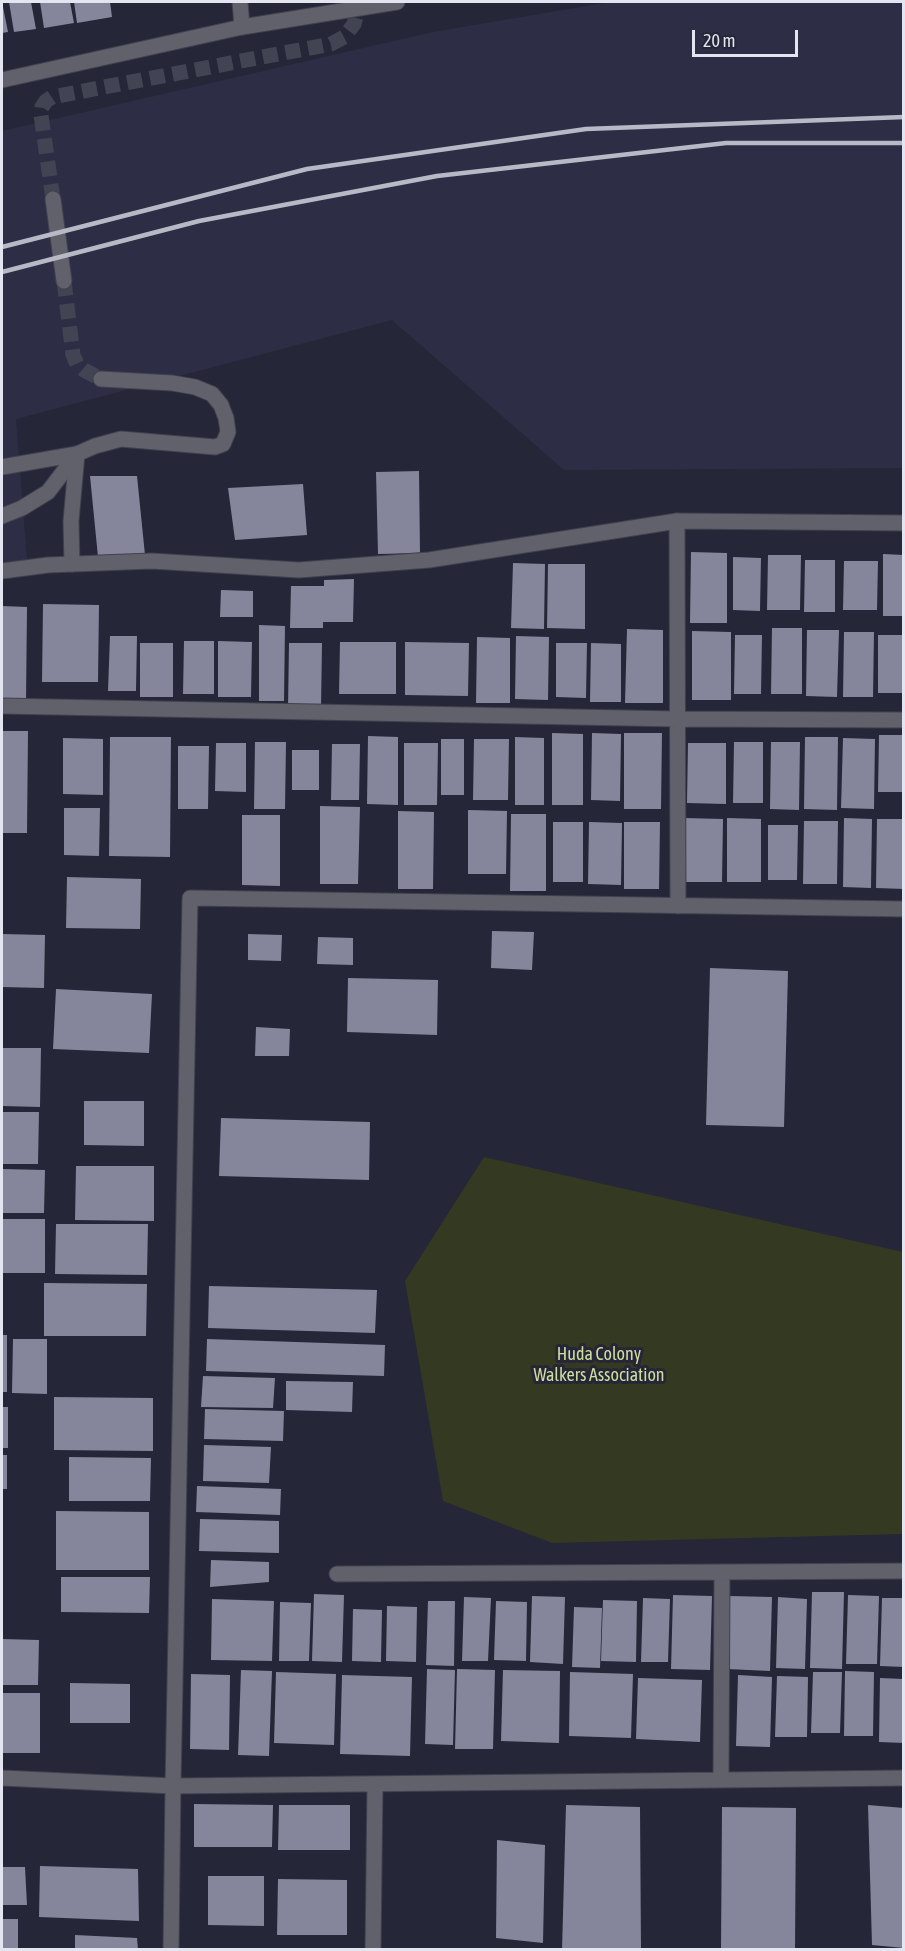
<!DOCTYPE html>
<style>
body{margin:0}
#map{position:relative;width:905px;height:1951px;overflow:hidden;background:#252637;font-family:"Asap Condensed",sans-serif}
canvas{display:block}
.frame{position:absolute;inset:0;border:3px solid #e3e5f0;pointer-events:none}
.scale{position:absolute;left:692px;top:30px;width:106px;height:27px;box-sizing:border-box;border:3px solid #e3e5f0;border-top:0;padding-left:8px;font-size:18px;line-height:21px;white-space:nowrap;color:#e3e5f0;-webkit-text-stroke:4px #252637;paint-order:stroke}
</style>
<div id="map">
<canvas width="905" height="1951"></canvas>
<div class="frame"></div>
<div class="scale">20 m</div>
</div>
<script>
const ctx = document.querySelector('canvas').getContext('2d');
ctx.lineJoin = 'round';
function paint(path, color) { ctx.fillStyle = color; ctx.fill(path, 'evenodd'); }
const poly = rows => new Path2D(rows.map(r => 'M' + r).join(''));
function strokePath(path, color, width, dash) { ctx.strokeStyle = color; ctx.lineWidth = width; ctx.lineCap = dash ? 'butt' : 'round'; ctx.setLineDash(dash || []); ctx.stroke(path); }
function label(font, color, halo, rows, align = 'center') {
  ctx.font = font + ' "Asap Condensed",sans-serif'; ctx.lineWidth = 6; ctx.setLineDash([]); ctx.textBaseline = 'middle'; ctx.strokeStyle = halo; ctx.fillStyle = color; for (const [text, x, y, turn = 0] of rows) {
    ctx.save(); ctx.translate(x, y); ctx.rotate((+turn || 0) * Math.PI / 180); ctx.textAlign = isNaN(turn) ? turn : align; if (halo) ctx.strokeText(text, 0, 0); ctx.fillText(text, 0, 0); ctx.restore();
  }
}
const built = poly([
 [610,2,903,2,903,468,564,470,392,320,16,419,27,561,2,569,2,131,433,32]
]);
const green = poly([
 [484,1157,903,1252,903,1534,552,1543,443,1501,405,1281]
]);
const building = poly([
 [2,2,8,32,2,33],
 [9,2,31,2,36,29,14,32],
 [40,2,70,2,74,23,44,28],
 [74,2,110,2,112,17,77,23],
 [419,471,420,553,378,554,376,472],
 [90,476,137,476,145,555,98,557],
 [303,484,307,535,235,540,228,488],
 [691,552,727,553,727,623,690,623],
 [883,554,904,555,904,616,883,616],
 [768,555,801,555,800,610,767,610],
 [733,557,761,558,760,611,733,610],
 [805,560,835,560,835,612,804,612],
 [844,561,878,561,877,610,843,610],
 [513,563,545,564,544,629,511,628],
 [548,564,585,564,585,629,547,628],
 [354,579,353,622,323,622,323,628,290,628,291,586,324,586,324,580],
 [221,590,253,591,253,617,220,617],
 [43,604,99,605,98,682,42,682],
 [2,606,27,607,26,702,2,702],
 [259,625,285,626,284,701,259,701],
 [772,628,802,628,802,694,771,694],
 [627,629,663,630,663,703,625,703],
 [807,630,839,630,837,697,806,696],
 [692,631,731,632,731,700,692,700],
 [844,632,874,632,873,697,843,697],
 [735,635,762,635,761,694,734,694],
 [878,635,904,635,904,693,878,693],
 [110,636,137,636,136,691,108,691],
 [516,636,549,637,548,700,515,699],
 [477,637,510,638,510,703,476,703],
 [184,641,214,641,214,694,183,694],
 [218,641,252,642,251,697,218,697],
 [340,642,396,642,396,694,339,694],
 [405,642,469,643,468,696,405,695],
 [140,643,173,643,173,697,140,697],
 [289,643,322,643,321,708,288,708],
 [556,643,587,643,586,698,556,697],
 [591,643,621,644,621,702,590,702],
 [2,731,28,731,27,833,2,833],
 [552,733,583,734,583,805,552,805],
 [592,733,621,734,620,801,591,800],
 [624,733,662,733,661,809,624,809],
 [879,735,904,735,904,792,878,792],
 [368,736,398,737,398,805,367,804],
 [110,737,171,737,170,857,109,856],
 [515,737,544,738,544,805,515,805],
 [805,737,838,737,837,810,804,809],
 [63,738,103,739,103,795,63,794],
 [843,738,875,739,874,809,841,808],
 [441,739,464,739,464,795,441,795],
 [474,739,509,739,508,800,473,800],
 [255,742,286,742,285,809,254,809],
 [734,742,763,742,763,803,733,803],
 [771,742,800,742,799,810,770,809],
 [216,743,246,743,246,792,215,791],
 [404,743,438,743,437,805,404,805],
 [688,743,726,743,726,804,687,803],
 [332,744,360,744,359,800,331,800],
 [178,746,209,746,208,809,178,809],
 [292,750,319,750,319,790,292,790],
 [320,806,360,807,358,884,320,884],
 [64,808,100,808,99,856,64,855],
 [468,810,507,811,506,874,468,874],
 [398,811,434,812,433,889,398,889],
 [511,814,546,814,546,891,510,891],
 [242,815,280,815,280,886,242,885],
 [684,818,723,819,722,882,683,882],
 [727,818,761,819,761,882,727,882],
 [844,818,872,819,871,888,843,887],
 [877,819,904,819,904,889,876,888],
 [804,821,838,821,837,884,803,884],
 [553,822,583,822,583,882,553,882],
 [589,822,622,823,621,885,588,884],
 [624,822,660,822,659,889,624,889],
 [768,825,798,825,797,880,768,880],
 [67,877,141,879,140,929,66,928],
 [492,931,534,932,532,970,491,968],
 [2,934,45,935,44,988,2,987],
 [248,934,282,935,281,961,248,960],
 [318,937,353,938,353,965,317,964],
 [710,968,788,971,784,1127,706,1125],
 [348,978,438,980,437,1035,347,1032],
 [56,989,152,994,149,1053,53,1049],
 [256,1027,290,1029,289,1056,255,1056],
 [2,1048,41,1048,40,1107,2,1106],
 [84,1101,144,1101,144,1146,84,1145],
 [2,1112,39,1112,38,1164,2,1164],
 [221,1118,370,1122,369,1180,219,1176],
 [76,1166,154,1166,154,1221,75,1220],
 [2,1169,45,1170,44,1213,2,1213],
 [2,1219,45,1219,45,1273,2,1273],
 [56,1224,148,1224,147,1275,55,1274],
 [44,1283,147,1284,146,1336,44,1336],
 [209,1286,377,1290,375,1333,208,1328],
 [2,1335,7,1335,7,1392,2,1392],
 [13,1339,47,1339,47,1394,12,1393],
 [207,1339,385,1345,384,1376,206,1371],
 [203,1376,275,1378,273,1408,201,1407],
 [286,1381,353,1382,352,1412,286,1410],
 [54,1397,153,1398,153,1451,54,1450],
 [2,1407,8,1407,8,1448,2,1448],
 [205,1409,284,1411,283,1441,204,1439],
 [204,1445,271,1447,269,1483,203,1481],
 [2,1455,7,1455,7,1489,2,1489],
 [69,1457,151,1458,150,1501,69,1501],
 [197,1486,281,1489,280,1515,196,1512],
 [56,1511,149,1512,149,1570,56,1570],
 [200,1519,279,1521,279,1553,199,1551],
 [211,1560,269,1562,269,1582,210,1587],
 [61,1577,150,1577,149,1613,61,1612],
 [812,1592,844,1592,842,1669,810,1668],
 [314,1594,344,1595,342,1662,312,1661],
 [673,1595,712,1596,710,1670,671,1669],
 [848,1595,879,1596,877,1664,846,1664],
 [532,1596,565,1597,563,1664,530,1662],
 [729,1596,772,1597,770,1671,727,1669],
 [464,1597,491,1598,488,1661,462,1661],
 [778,1597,807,1599,805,1669,776,1668],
 [643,1598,670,1599,668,1662,641,1662],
 [882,1598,904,1598,904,1667,880,1666],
 [212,1599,274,1601,272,1661,211,1660],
 [603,1600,637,1601,636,1662,601,1661],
 [428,1601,455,1601,454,1666,426,1665],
 [496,1601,527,1602,526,1661,494,1660],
 [280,1602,311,1603,309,1661,279,1661],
 [387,1606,417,1607,416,1662,386,1661],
 [574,1607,602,1608,600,1668,572,1667],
 [353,1609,382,1610,381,1662,352,1661],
 [2,1639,39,1640,38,1685,2,1685],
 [427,1669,455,1670,453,1745,425,1744],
 [457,1669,495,1670,493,1749,455,1749],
 [241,1670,272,1671,269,1756,238,1755],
 [503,1670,560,1671,559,1743,501,1741],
 [845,1671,874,1672,873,1736,844,1736],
 [276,1672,336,1674,334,1745,274,1743],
 [570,1672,633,1674,631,1738,569,1736],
 [813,1672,842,1672,840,1733,811,1733],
 [191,1674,230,1675,229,1750,190,1749],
 [342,1675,412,1677,410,1756,340,1754],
 [738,1675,772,1677,770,1747,736,1746],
 [777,1676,808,1677,807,1737,775,1737],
 [638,1678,702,1680,700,1742,636,1739],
 [880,1678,904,1679,904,1743,879,1742],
 [70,1683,130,1684,130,1723,70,1723],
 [2,1693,40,1693,40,1753,2,1753],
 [194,1804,273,1805,272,1847,194,1847],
 [279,1805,350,1805,350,1850,278,1850],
 [566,1805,640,1807,641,1950,562,1950],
 [868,1805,904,1808,904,1948,872,1945],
 [722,1807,796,1808,795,1950,721,1950],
 [497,1840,545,1845,543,1943,496,1938],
 [40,1866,138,1869,139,1921,39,1917],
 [2,1867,25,1867,27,1905,2,1905],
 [208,1876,264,1876,264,1926,208,1925],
 [278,1879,347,1880,347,1935,277,1935],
 [2,1919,18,1919,18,1950,2,1950],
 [75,1935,137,1938,138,1950,75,1950]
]);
const minorTunnel = poly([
 [53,199,41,115,42,107,46,101,52,97,331,44,344,37,354,24,358,9],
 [64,281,73,355,77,364,84,370,101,379]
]);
const service = poly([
 [2,467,77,454],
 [2,516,22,508,48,492,77,454]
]);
const minor = poly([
 [240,2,242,27],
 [53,199,64,281],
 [677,521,678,906],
 [72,564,71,521,77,454,95,446,121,439,215,447,223,444,228,432,226,418,221,405,212,394,195,387,172,383,101,379],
 [2,706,678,719,904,720],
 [337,1574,904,1571],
 [2,1778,173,1786,904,1778],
 [721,1780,722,1572],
 [171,1950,173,1786,190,898,904,909],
 [373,1950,375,1784]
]);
const tertiary = poly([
 [2,80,242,27,397,2],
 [2,571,48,565,152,561,299,570,429,560,677,521,904,523]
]);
const rail = poly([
 [2,247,307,169,586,129,904,117],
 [2,272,199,221,437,176,726,143,904,143]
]);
const parkNames = [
 ["Huda Colony",599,1354],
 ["Walkers Association",599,1375]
];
paint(built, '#2d2e46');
paint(green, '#343922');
paint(building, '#85869b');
strokePath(minorTunnel, '#424353', 15, [15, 8]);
strokePath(service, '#404151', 17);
strokePath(minor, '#404151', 17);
strokePath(tertiary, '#404151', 17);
strokePath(service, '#60616a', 15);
strokePath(minor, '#60616a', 15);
strokePath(tertiary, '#60616a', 15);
strokePath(rail, '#b8b9c6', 4.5);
label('18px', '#cfdd9e', '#252637', parkNames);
</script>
